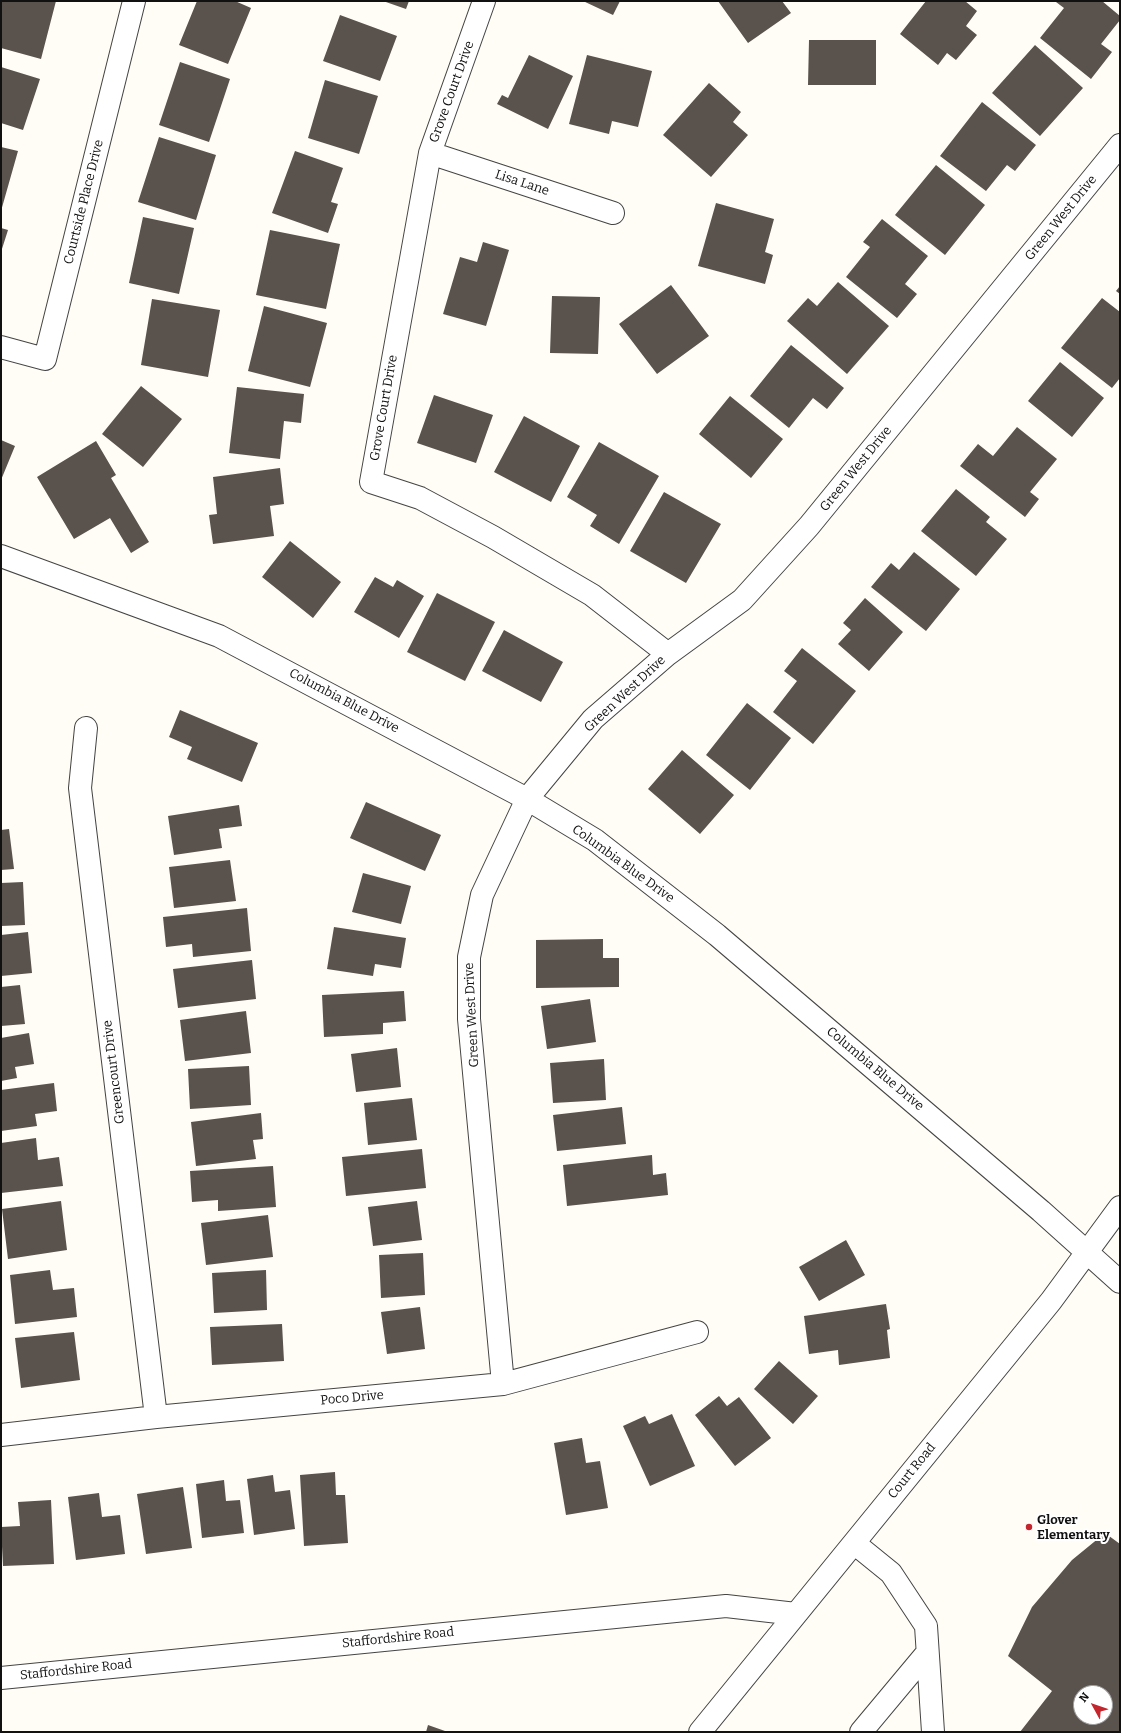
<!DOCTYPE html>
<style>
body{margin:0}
#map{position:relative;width:1121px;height:1733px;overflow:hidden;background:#fffdf5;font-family:Bitter,serif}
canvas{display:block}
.frame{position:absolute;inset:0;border:2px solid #111;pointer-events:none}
.north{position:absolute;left:1073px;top:1685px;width:40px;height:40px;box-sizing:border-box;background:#fff;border:1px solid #a0a0a0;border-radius:50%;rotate:310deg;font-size:11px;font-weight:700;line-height:16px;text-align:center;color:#111}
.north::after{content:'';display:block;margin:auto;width:14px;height:18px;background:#c4262e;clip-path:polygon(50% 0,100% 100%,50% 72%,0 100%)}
</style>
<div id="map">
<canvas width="1121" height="1733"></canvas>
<div class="frame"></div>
<div class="north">N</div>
</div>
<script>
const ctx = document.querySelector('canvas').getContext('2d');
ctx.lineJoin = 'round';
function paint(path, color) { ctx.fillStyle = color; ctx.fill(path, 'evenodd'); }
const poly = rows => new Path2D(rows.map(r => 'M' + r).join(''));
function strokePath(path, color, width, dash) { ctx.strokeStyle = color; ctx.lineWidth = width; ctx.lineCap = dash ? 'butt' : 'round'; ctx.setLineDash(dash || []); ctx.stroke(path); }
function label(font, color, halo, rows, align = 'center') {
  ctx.font = font + ' Bitter,serif'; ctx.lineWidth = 4; ctx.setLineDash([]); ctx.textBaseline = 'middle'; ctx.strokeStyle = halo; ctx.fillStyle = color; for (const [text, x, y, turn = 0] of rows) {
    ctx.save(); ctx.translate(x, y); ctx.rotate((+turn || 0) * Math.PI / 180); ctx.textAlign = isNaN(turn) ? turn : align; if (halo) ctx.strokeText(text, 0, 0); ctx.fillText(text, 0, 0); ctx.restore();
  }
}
const building = poly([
 [1,1,56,1,41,59,1,48],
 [197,1,235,1,251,8,228,64,179,45],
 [383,1,409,1,406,9],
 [583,1,620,1,613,15],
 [718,1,782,1,791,13,748,43],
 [926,1,965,1,977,11,966,26,977,35,956,60,947,53,938,65,900,34],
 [1057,1,1102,1,1120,16,1120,20,1101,44,1112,52,1091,79,1040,38,1064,8,1056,2],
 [340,15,397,36,380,81,323,61],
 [809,40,876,40,876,85,808,85],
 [1035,45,1083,88,1040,136,992,93],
 [529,55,573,76,548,129,497,104,502,95,508,98],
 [587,55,652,71,638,127,612,121,609,134,569,124],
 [180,62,230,79,209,142,159,125],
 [1,67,40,79,23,130,1,123],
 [325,80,378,96,359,154,308,138],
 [709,83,741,112,733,122,748,135,711,177,663,135],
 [982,102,1036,145,1015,171,1007,165,986,191,940,156],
 [159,137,216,155,196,220,138,202],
 [1,147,18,151,1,211],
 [295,151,343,168,331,202,338,204,328,233,272,213],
 [936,165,985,205,945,255,895,215],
 [716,203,774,219,765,252,773,255,765,284,698,266],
 [143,217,194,228,179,294,129,283],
 [882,219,928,256,905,284,917,294,897,318,846,277,870,247,863,242],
 [1,228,8,230,1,252],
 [270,230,340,244,326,309,256,295],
 [483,242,509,250,486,326,443,314,460,257,477,262],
 [838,282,889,326,847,374,787,321,808,298,817,306],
 [671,285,709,336,657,374,619,324],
 [1120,286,1120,294,1116,291],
 [552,296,600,297,598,354,550,353],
 [1102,298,1120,312,1120,378,1112,388,1061,348],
 [152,299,220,310,208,377,141,365],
 [264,306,327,323,310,387,248,371],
 [791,345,844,388,827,409,813,398,789,428,750,396],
 [1060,362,1104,398,1072,437,1028,401],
 [141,386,182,419,143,467,102,434],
 [237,387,304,394,301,423,284,421,280,459,229,453],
 [434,395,493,415,476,463,417,443],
 [730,396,783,439,751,478,699,434],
 [524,416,580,446,551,502,494,472],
 [1017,427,1057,459,1030,492,1039,499,1025,517,960,466,978,444,993,456],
 [1,440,15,446,1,480],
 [96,441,116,475,111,478,149,542,131,553,110,518,74,539,37,477],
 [599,442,659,476,619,544,590,526,597,515,567,497],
 [280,468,284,504,270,506,274,536,213,544,209,515,217,514,213,477],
 [956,489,990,517,986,522,1007,539,976,576,921,531],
 [664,492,721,524,686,583,630,551],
 [290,541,341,582,313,618,262,577],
 [914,552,960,589,926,631,871,587,891,563,899,570],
 [375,577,393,587,397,580,424,596,399,638,354,612],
 [437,593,495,622,465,681,407,652],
 [865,598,903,632,869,671,838,644,851,630,843,623],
 [504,630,563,662,541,702,482,671],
 [802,648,856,691,813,744,773,712,797,681,784,671],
 [747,703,791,738,750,790,706,755],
 [180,710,258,743,242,782,187,759,192,747,169,737],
 [682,750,734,795,700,834,648,789],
 [366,802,441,835,425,871,350,838],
 [239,805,242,826,219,829,222,848,174,855,168,816],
 [9,829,14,869,1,870,1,830],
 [230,860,236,901,174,908,169,867],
 [363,873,411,886,401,924,352,912],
 [23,882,25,925,1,926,1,883],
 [247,908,251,951,193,957,192,944,166,947,163,917],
 [334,927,406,938,401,968,375,964,373,976,327,969],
 [28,932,32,973,1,976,1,935],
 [603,939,603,958,619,958,619,987,536,988,536,940],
 [252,960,256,999,178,1008,173,969],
 [20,985,25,1024,1,1026,1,987],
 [404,991,406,1021,383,1023,383,1034,324,1037,322,995],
 [590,999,596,1042,547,1049,541,1006],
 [246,1011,251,1053,185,1061,180,1020],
 [29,1033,34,1064,15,1067,17,1078,1,1081,1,1038],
 [397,1048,401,1087,356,1092,351,1054],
 [604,1059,606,1100,553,1103,550,1063],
 [249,1066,251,1105,190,1109,188,1069],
 [54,1083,57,1111,35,1114,37,1126,1,1131,1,1090],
 [412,1098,417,1140,368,1145,364,1103],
 [622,1107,626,1144,557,1151,553,1115],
 [261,1113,263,1139,253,1140,256,1159,196,1166,191,1122],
 [36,1138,38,1160,59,1157,63,1186,1,1193,1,1143],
 [422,1149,426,1188,346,1196,342,1157],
 [652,1155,653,1175,666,1173,668,1195,567,1206,563,1165],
 [273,1166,276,1207,218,1211,218,1200,192,1202,190,1171],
 [61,1201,67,1250,8,1259,2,1209],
 [417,1201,422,1240,373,1246,368,1207],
 [268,1215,273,1257,206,1265,201,1223],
 [846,1240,865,1275,819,1301,799,1267],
 [423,1253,425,1295,381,1298,379,1255],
 [50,1270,53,1290,74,1288,77,1317,15,1324,10,1275],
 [266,1270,267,1310,214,1313,212,1273],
 [886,1304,890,1329,887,1330,890,1358,839,1365,838,1350,809,1354,804,1316],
 [420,1307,425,1349,387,1354,381,1312],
 [282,1324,284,1361,212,1365,210,1327],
 [74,1332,80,1380,21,1388,15,1338],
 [779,1361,818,1396,793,1424,754,1389],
 [719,1396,727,1406,739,1397,771,1438,735,1466,695,1415],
 [672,1414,695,1466,650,1486,623,1426,645,1416,649,1424],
 [582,1438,586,1463,600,1461,608,1508,566,1515,554,1443],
 [335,1472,336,1495,345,1495,348,1543,304,1546,300,1475],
 [273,1475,275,1492,290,1490,295,1529,254,1535,247,1479],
 [224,1480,226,1501,240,1500,244,1533,202,1538,196,1484],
 [183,1487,192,1548,146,1554,137,1494],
 [99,1493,102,1517,120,1515,125,1554,76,1560,68,1497],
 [51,1500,54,1564,3,1566,1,1527,20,1526,18,1502],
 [1105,1533,1120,1544,1120,1732,1020,1732,1052,1691,1008,1656,1032,1607,1072,1560],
 [1081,1693,1105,1693,1105,1717,1081,1717],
 [428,1725,445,1731,444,1732,426,1732]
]);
const minor = poly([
 [484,1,430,153,371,482,420,498,493,537,592,595,668,654],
 [430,153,613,213],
 [1,347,45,359,134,1],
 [1,556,219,636,527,799,595,840,717,935,1041,1211,1120,1282],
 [86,728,80,788,156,1417],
 [503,1384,469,1019,469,957,482,895,527,799,593,719,668,654,742,600,809,526,1120,145],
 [1,1435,156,1417,503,1384,697,1332],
 [854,1543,891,1573,926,1626,933,1732],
 [1,1678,726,1606,796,1614],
 [700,1732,1051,1301,1120,1207],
 [861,1732,927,1653]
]);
const markers = [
 [1029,1527,4,"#c4262e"]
];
const streetNames = [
 ["Grove Court Drive",452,92,-70],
 ["Lisa Lane",522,183,18],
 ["Courtside Place Drive",84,202,-76],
 ["Green West Drive",1061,218,-51],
 ["Grove Court Drive",384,408,-80],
 ["Green West Drive",856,469,-51],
 ["Green West Drive",625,694,-43],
 ["Columbia Blue Drive",344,701,28],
 ["Columbia Blue Drive",623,864,36],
 ["Green West Drive",472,1015,-93],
 ["Columbia Blue Drive",875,1069,40],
 ["Greencourt Drive",114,1072,-97],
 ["Poco Drive",352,1398,-5],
 ["Court Road",912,1471,-51],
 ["Staffordshire Road",398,1638,-6],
 ["Staffordshire Road",76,1670,-6]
];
const poiNames = [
 ["Glover",1037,1520],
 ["Elementary",1037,1535]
];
paint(building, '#5a524d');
strokePath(minor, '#444', 24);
strokePath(minor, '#fff', 22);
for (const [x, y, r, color] of markers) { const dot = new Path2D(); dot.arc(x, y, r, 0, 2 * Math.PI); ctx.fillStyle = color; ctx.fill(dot); strokePath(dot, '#fff', 1.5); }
label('13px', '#111', '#fff', streetNames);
label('bold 13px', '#111', '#fff', poiNames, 'left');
</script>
